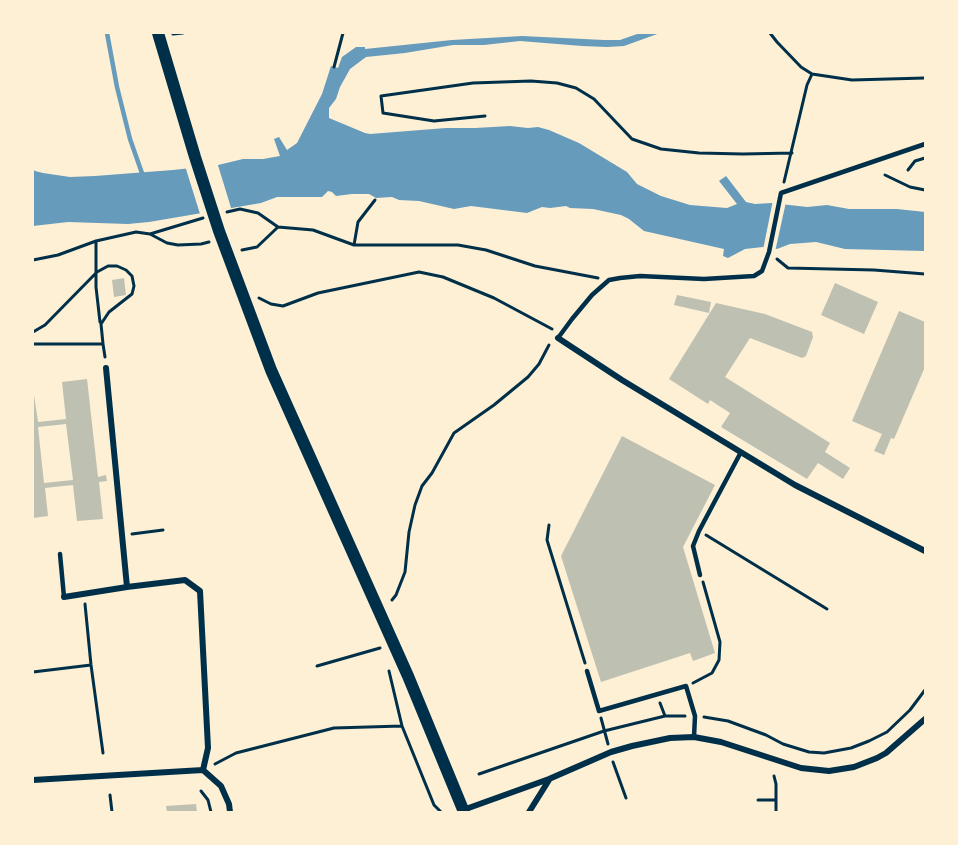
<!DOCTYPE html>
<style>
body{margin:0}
#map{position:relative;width:958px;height:845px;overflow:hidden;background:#fdf0d5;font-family:"Open Sans",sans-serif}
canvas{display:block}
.frame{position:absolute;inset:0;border:34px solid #fdf0d5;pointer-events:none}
</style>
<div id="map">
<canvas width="958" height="845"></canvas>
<div class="frame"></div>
</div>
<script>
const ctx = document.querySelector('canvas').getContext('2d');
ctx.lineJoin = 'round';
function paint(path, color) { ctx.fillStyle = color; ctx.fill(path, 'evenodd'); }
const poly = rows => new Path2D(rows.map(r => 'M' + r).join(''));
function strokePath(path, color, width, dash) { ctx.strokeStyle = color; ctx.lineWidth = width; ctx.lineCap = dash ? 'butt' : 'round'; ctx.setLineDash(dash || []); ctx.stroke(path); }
const water = poly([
 [640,33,660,33,624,46,607,47,582,46,520,41,484,45,453,45,405,53,366,57,350,69,340,87,336,99,329,108,329,118,365,133,370,134,446,128,475,128,510,126,528,128,538,127,549,130,579,143,627,172,637,184,661,196,690,205,727,208,737,204,719,181,726,176,746,202,755,204,772,203,807,207,827,205,849,209,897,209,925,212,925,251,845,249,816,242,790,244,777,249,763,247,745,249,728,258,723,256,724,249,644,231,629,219,621,215,593,209,570,208,566,206,550,208,542,207,527,213,471,206,454,209,419,201,399,200,392,197,376,198,369,194,352,194,336,196,332,192,328,191,322,197,277,197,261,203,149,222,128,224,68,222,33,226,33,169,35,171,43,173,70,177,95,176,173,170,218,165,243,159,263,159,280,156,274,139,279,137,287,150,297,143,322,94,331,66,338,68,342,57,356,47,365,47,365,49,452,40,522,36,604,40,620,40]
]);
const pier = poly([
 [217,162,232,211,201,217,185,166],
 [773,200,786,202,775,252,763,250]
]);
const stream = poly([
 [107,33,117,87,130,139,143,176]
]);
const building = poly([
 [124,278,126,295,114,297,112,280],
 [835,283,878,302,864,334,821,315],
 [677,295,711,302,709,313,674,305],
 [716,303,765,314,812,332,813,337,806,356,802,358,750,338,725,377,830,443,825,452,850,468,843,479,818,463,807,479,721,427,730,413,710,400,708,404,669,379],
 [899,311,925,322,925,367,894,439,891,438,884,455,874,451,882,434,852,421],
 [87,379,98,477,106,475,107,481,99,482,103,519,77,521,73,485,45,488,48,516,33,518,33,395,34,395,38,422,66,419,62,382],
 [66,424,73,480,44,483,38,427],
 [622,436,715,485,683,547,715,653,693,661,690,653,601,682,561,556],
 [196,804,197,812,167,812,166,806]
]);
const path = poly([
 [770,33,777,42,801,67,812,74,852,80,925,78],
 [173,34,183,33],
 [334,67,343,33],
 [485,116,434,121,383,113,381,96,473,83,531,81,557,83,576,88,594,99,632,139,661,149,699,153,743,154,792,153],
 [908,170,915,161,925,158],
 [885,175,910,187,925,190],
 [784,182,807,85,812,74],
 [227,212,240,209,258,213,278,227,313,230,354,245,458,245,486,250,535,266,598,278],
 [150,234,167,243,178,245,201,244,209,242],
 [96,242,96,287,100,322],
 [354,245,358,222,375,200],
 [242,250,257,247,278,227],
 [777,259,788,268,874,270,925,274],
 [33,260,58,255,96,241,136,232,150,234,203,218],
 [259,298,271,304,283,306,318,293,419,272,443,277,494,298,552,329],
 [33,332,45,325,97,272,108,266,117,266,126,270,132,276,134,286,132,294,109,312,101,324,103,344],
 [33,344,103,344,105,357],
 [549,525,547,540,585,663],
 [132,534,163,530],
 [706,535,827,609],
 [392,600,396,595,405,572,409,532,415,505,422,486,432,473,454,433,494,405,528,377,539,364,549,345],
 [85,604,91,665,103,753],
 [317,666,380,648],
 [389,671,402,726,434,805,441,812],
 [33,672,91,665],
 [693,683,712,673,719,660,720,642,703,582],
 [660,703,665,716],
 [704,717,728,721,766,735,783,744,809,752,824,753,851,748,869,741,887,732,910,710,925,690],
 [601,718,608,744],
 [613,762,626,798],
 [215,764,236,753,334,728,402,726],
 [479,774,604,731,665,716,685,716],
 [774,776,776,784,776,812],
 [201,791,208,800,211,812],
 [110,795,112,812],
 [758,800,776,800]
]);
const service = poly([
 [558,338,572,319,592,295,609,280,620,278,640,276,704,279,754,276,762,271,769,252,781,193,925,144],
 [60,554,64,597],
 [700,575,693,546,699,531,741,452],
 [587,671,599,711,686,686,695,716,694,737]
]);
const minor = poly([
 [558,338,622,380,795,485,925,551],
 [106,368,127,587,185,580,200,591,208,748,203,770],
 [64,597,127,587],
 [33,780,203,770,221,786,229,804,230,812],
 [463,810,549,779,611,752,632,746,670,738,694,737,721,742,801,768,829,771,854,767,877,758,886,753,925,719],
 [529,812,549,780]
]);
const secondary = poly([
 [158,33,195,157,219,231,271,370,408,676,464,812]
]);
paint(water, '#669bbc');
paint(pier, '#fdf0d5');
strokePath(stream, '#669bbc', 4.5);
paint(building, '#bec0b2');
strokePath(path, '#003049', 3);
strokePath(service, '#003049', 4.5);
strokePath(minor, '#003049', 6);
strokePath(secondary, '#003049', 12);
</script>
